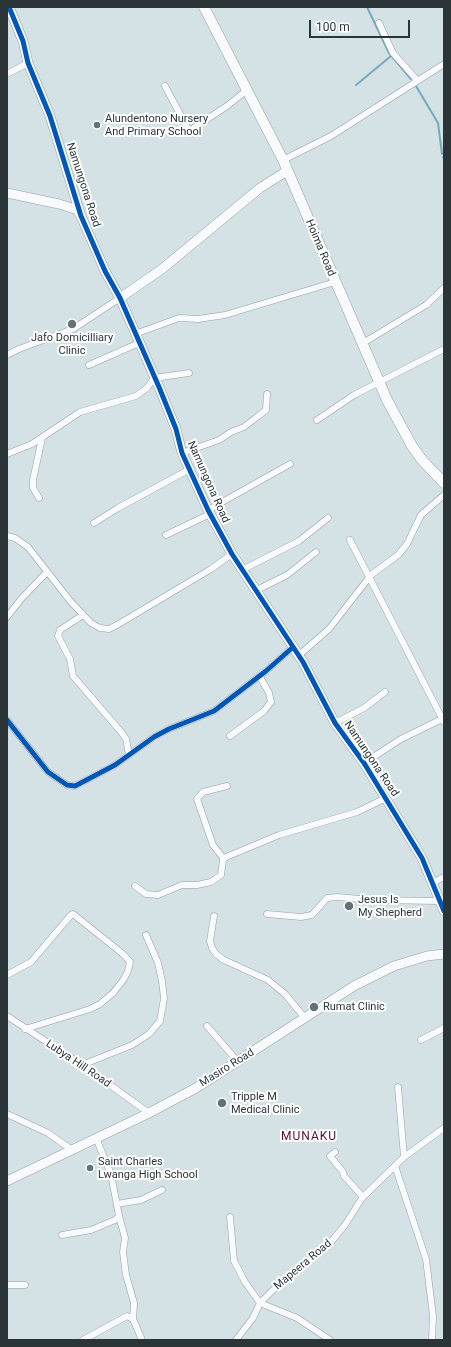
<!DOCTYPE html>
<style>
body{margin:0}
#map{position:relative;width:451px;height:1347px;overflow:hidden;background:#d4e1e5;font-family:Roboto,sans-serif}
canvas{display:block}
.frame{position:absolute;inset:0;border:8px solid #2b3538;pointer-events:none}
.scale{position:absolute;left:309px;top:20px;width:101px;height:18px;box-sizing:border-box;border:2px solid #2b3538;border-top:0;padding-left:5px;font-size:12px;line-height:14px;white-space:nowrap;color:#2b3538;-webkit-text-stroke:3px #fff;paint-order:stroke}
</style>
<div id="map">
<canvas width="451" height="1347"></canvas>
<div class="frame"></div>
<div class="scale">100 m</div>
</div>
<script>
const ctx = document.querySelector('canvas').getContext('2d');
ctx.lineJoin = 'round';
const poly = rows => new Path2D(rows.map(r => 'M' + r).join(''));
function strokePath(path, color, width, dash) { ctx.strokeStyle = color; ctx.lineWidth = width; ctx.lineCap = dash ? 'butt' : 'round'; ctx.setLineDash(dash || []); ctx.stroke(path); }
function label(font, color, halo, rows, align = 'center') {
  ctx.font = font + ' Roboto,sans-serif'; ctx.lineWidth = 4; ctx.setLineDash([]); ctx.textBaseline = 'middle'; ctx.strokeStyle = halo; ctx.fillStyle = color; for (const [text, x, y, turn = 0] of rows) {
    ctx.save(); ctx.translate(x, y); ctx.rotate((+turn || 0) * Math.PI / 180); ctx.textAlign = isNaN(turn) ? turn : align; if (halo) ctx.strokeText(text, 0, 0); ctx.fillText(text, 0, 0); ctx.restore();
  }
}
const stream = poly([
 [367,7,389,53,411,79],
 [356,85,391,56],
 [416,86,438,123,442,154],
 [443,157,444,158]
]);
const street = poly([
 [379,23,393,53,417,80],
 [7,74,28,63],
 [165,86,189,131,227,106,247,90],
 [283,160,331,136,444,64],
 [135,334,179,318,198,319,225,315,335,282],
 [363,343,426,305,444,288],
 [7,355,19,349,73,329,120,298],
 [89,365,139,343],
 [317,420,354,395,444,349],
 [182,453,219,440,231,432,244,427,253,420,266,410,267,394],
 [7,454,32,444,80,412,136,396,147,388,154,378,189,373],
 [39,498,33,488,33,480,42,438],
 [208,510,290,464],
 [94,523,118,508,190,469],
 [166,535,210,514],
 [7,536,15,538,28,547,71,602,91,623,100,628,109,629,117,625,211,569,232,554],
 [350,540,444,722],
 [242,570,299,541,328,518],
 [255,591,287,575,316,552],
 [83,615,60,630,58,636,70,659,73,676,122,733,126,739,129,755],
 [7,617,22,598,47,572],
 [298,656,329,629,371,575,398,555,407,544,421,515,444,495],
 [7,720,48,772,67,785,75,786,115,765,154,737,169,729,214,711,266,671,292,648],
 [335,723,364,708,385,692],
 [230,736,264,711,271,702,269,693,260,677],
 [364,763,401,739,444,718],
 [224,859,213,845,197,799,203,792,227,786],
 [434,882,444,877],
 [135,886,146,894,158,895,182,885,197,885,211,882,221,875,223,860,226,857,279,835,357,812,386,798],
 [267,914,301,917,312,915,327,898,337,897,371,900,440,901],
 [214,916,210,941,212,948,216,954,224,960,268,980,285,994,304,1017],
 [7,975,31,962,71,915,73,914,123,954,130,962,128,971,124,979,113,993,100,1004,90,1009,25,1029],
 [7,1016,82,1065,149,1113],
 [207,1026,238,1062],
 [421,1040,444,1028],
 [82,1065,132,1045,149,1034,160,1021,164,998,162,981,158,963,146,935],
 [398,1087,404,1157],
 [7,1114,48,1133,72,1150],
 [335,1152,330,1156,343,1172,344,1176,363,1197],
 [395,1166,426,1259,433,1316,432,1340],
 [117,1204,141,1200,162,1190],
 [119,1216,125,1238,123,1252,126,1275,134,1303,133,1319],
 [230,1217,234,1261,245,1282,260,1303,297,1318,330,1340],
 [62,1235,91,1230,115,1220,119,1216,111,1174,96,1138],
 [7,1285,25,1285],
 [83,1340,127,1316,133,1319,142,1340],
 [236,1340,253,1318,260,1303,279,1284,331,1242,345,1225,362,1198,404,1157,444,1128]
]);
const secondary = poly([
 [9,7,23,41,28,63,50,116,81,216,105,271,120,298,159,387,176,429,182,453,208,510,232,554,303,662,335,723,364,763,422,858,444,911],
 [7,193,59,204,78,210,80,215],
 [120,298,162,269,260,188,287,171],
 [7,1181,149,1113,196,1088,354,986,394,966,427,956,444,954]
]);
const primary = poly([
 [204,7,283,160,387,400,412,446,422,460,444,483]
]);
const cycleway = poly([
 [9,7,23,41,28,63,50,116,81,216,105,271,120,298,159,387,176,429,182,453,208,510,232,554,303,662,335,723,364,763,422,858,444,911],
 [7,720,48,772,67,785,75,786,115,765,154,737,169,729,214,711,266,671,292,648]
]);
const markers = [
 [97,125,4,"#667175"],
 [72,324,5,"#667175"],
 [349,906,5,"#667175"],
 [314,1007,5,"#667175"],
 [222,1103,5,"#667175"],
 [90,1168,4,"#667175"]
];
const poiNames = [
 ["Alundentono Nursery",105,119],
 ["And Primary School",105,132],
 ["Jafo Domicilliary",72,338,"center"],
 ["Clinic",72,351,"center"],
 ["Jesus Is",358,900],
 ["My Shepherd",358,913],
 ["Rumat Clinic",323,1007],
 ["Tripple M",231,1097],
 ["Medical Clinic",231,1110],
 ["Saint Charles",98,1162],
 ["Lwanga High School",98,1175]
];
const streetNames = [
 ["Namungona Road",83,185,72],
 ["Hoima Road",320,248,67],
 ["Namungona Road",208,482,66],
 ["Namungona Road",371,759,56],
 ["Lubya Hill Road",78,1064,34],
 ["Masiro Road",227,1068,-32],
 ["Mapeera Road",303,1265,-40]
];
const neighbourhoodNames = [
 ["MUNAKU",309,1137]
];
strokePath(stream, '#74acbd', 2);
strokePath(street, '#96a0a3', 7);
strokePath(secondary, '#96a0a3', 10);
strokePath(primary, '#96a0a3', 11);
strokePath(street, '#f9fafb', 6);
strokePath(secondary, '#f9fafb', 9);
strokePath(primary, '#f9fafb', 10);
strokePath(cycleway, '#0057b8', 5);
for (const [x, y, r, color] of markers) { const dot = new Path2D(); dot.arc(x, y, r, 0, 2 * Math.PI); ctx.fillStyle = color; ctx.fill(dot); strokePath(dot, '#fff', 1.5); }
label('11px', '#2b3538', '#fff', poiNames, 'left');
label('11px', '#2b3538', '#fff', streetNames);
ctx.letterSpacing = '1px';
label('12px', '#54112c', '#fff', neighbourhoodNames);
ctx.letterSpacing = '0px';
</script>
